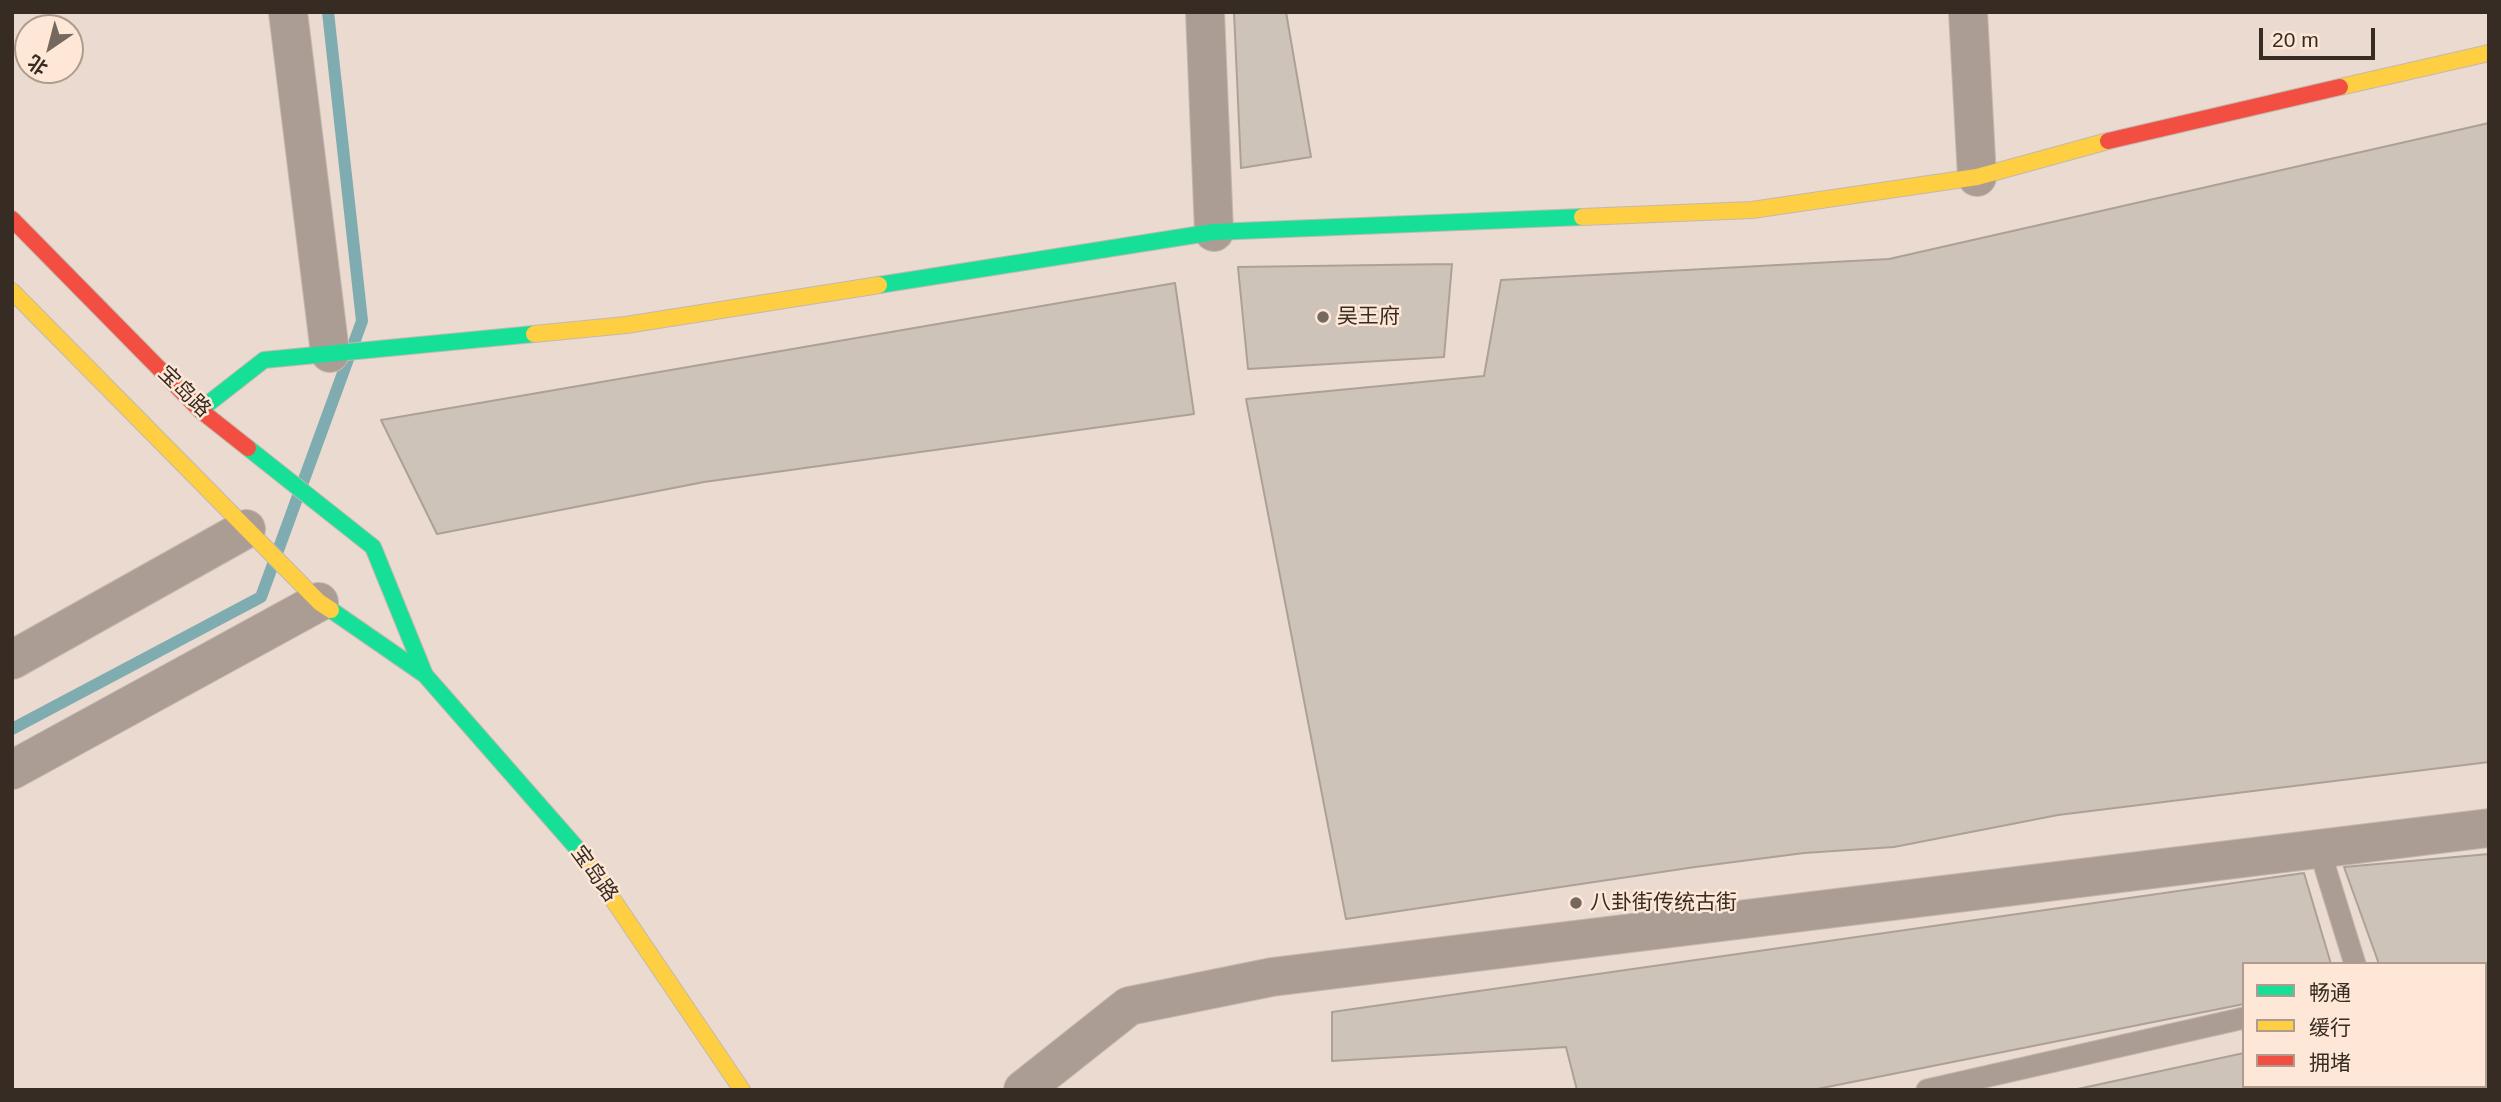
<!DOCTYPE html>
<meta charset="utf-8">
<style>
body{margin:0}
#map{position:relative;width:2501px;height:1102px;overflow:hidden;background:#eadacf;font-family:Helvetica,"Noto Sans SC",sans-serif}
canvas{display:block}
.frame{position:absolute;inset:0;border:14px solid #362c23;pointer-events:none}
.legend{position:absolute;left:2242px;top:962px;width:245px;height:126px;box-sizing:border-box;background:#fee7d6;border:2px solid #ae9c8e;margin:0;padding:9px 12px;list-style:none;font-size:21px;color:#362c23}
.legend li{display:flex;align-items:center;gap:14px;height:35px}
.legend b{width:35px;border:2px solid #ae9c8e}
.north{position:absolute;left:14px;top:14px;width:70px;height:70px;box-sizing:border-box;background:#fee7d6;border:2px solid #ae9c8e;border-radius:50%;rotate:215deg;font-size:19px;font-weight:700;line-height:28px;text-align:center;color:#362c23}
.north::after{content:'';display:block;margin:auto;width:24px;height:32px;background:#75695f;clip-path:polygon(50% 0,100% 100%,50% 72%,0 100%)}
.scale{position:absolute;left:2259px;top:28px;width:116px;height:32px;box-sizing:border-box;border:4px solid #362c23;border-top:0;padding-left:9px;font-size:21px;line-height:24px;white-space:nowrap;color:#362c23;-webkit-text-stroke:5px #fee7d6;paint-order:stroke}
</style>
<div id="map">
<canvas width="2501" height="1102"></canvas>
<div class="frame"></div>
<ul class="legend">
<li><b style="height:9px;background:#16e098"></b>畅通</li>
<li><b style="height:9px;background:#ffcf43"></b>缓行</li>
<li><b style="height:9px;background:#f24e42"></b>拥堵</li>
</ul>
<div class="north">北</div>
<div class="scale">20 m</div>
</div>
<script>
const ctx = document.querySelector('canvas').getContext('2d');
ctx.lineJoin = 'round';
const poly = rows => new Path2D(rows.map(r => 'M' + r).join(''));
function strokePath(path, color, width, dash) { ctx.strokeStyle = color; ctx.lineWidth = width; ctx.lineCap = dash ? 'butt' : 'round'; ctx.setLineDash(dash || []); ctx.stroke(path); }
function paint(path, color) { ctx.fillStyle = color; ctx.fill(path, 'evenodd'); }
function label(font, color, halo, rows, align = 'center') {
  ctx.font = font + ' Helvetica,"Noto Sans SC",sans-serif'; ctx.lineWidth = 5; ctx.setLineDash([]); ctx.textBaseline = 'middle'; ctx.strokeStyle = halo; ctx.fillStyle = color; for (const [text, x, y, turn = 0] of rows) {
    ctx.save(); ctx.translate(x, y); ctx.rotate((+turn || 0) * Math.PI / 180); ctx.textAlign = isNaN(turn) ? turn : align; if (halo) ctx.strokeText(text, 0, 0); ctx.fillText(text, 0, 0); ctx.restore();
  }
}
const stream = poly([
 [12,729,261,597,362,321,328,12]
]);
const building = poly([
 [1234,12,1286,12,1311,157,1241,168,1234,12],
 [2489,123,2489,762,2058,815,1894,847,1804,853,1695,867,1346,919,1246,399,1484,376,1501,280,1889,259,2489,123],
 [1452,264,1444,357,1248,369,1238,267,1452,264],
 [1175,283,1194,414,704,482,437,534,381,420,1175,283],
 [2489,854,2489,968,2485,968,2485,964,2379,964,2344,867,2489,854],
 [2304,873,2331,964,2244,964,2244,1004,1812,1090,1577,1090,1566,1047,1332,1061,1332,1012,2304,873],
 [2244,1053,2244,1086,2383,1086,2384,1090,2073,1090,2244,1053]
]);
const lane = poly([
 [2319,848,2355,964],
 [2393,1086,2394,1090],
 [1927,1090,2244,1018]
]);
const street = poly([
 [288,12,330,353],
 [1205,12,1214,232],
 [1968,12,1977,177],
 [12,660,246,529],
 [12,770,319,602],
 [1023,1090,1129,1006,1272,977,2489,828]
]);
const fast = poly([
 [879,285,1214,232,1582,217],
 [200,410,264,360,534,334],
 [248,448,373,547,425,675],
 [331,610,425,675,582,854]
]);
const slow = poly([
 [2340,87,2489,53],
 [1582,217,1752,210,1977,177,2108,141],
 [12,291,319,602,331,610],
 [534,334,626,325,879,285],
 [582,854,742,1090]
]);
const jam = poly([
 [2108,141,2340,87],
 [12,219,200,410,248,448]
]);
const markers = [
 [1323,317,7,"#75695f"],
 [1576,903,7,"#75695f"]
];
const poiNames = [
 ["吴王府",1337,317],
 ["八卦街传统古街",1590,903]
];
const streetNames = [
 ["宝岛路",184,392,44],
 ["宝岛路",594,874,54]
];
strokePath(stream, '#7facb1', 12);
paint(building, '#cec3b9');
strokePath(building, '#aca197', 2);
strokePath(lane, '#c4b8af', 23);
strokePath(street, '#c4b8af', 40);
strokePath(fast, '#c4b8af', 18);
strokePath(slow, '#c4b8af', 18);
strokePath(jam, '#c4b8af', 18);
strokePath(lane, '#ab9d94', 21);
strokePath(street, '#ab9d94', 38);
strokePath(fast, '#16e098', 16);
strokePath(slow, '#ffcf43', 16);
strokePath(jam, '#f24e42', 16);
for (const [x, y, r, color] of markers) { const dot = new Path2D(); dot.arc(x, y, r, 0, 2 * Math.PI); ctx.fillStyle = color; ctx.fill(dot); strokePath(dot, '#fee7d6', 2.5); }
label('21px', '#362c23', '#fee7d6', poiNames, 'left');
label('21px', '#362c23', '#fee7d6', streetNames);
</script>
